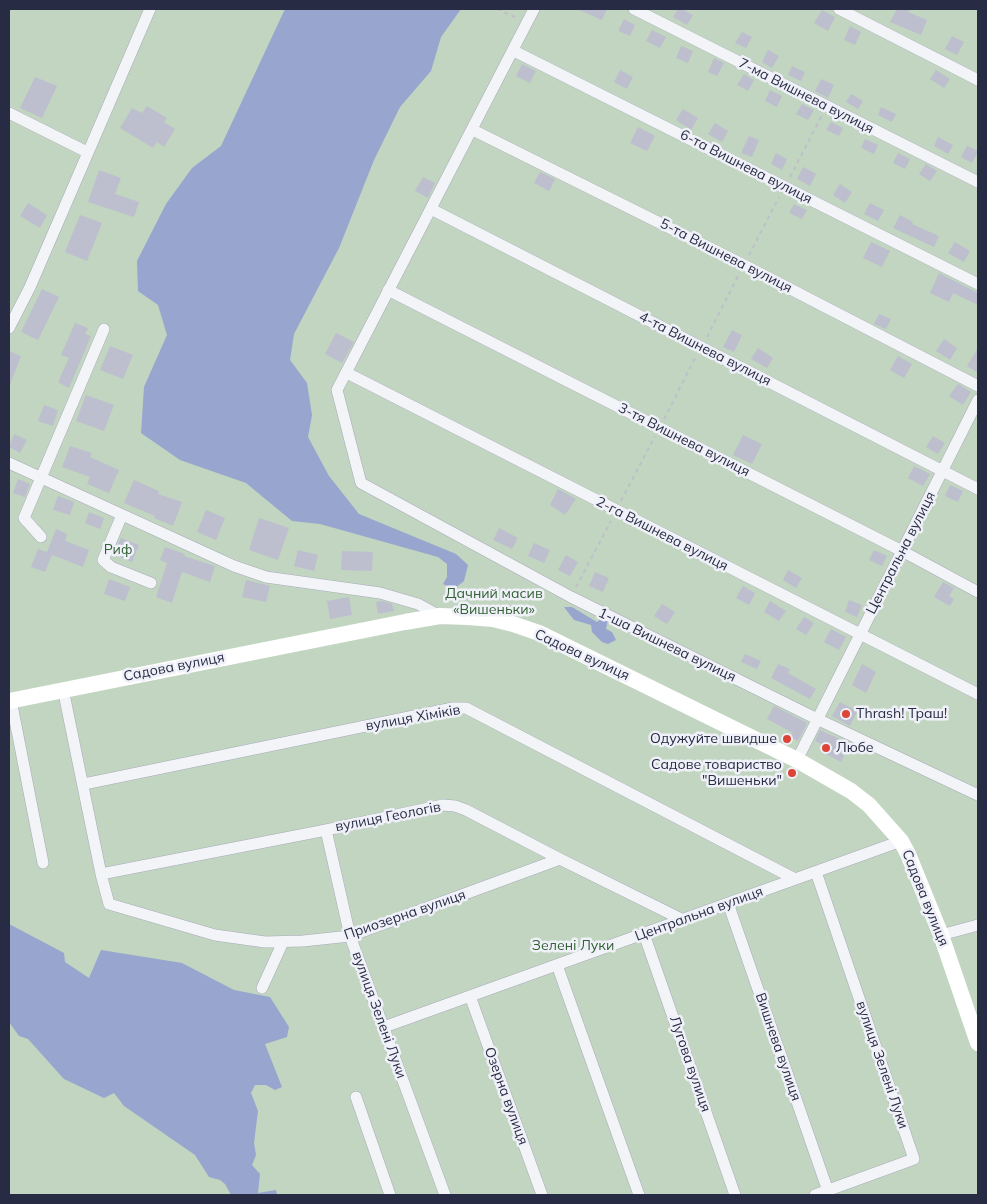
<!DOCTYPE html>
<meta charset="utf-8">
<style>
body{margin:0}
#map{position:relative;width:987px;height:1204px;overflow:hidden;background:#e0e2eb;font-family:Mulish,sans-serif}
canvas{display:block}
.frame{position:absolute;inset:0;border:10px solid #272b44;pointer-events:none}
</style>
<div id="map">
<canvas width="987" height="1204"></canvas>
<div class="frame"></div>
</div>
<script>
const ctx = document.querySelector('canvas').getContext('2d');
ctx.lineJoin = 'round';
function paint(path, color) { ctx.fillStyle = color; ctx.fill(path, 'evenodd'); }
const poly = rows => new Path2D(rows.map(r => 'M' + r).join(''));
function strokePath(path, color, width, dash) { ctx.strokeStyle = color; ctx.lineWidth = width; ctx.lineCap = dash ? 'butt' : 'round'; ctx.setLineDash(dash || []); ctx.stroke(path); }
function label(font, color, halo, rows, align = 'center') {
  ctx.font = font + ' Mulish,sans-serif'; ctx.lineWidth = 5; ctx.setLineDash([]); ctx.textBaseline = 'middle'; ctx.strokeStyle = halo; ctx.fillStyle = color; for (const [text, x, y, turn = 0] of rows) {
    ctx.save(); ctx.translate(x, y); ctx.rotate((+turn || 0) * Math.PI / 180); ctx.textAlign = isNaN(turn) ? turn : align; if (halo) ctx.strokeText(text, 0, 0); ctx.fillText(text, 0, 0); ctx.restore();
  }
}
const green = poly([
 [9,9,978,9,978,1195,9,1195]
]);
const water = poly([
 [285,9,461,9,441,37,431,71,400,107,374,160,339,248,294,334,290,360,307,383,312,415,308,437,329,476,359,514,456,554,468,565,464,581,454,589,443,584,447,577,447,564,438,557,320,524,292,521,246,483,180,460,141,433,144,387,167,335,158,305,138,291,137,261,166,204,192,168,221,146],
 [564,607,572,607,597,622,602,618,608,619,606,629,612,632,616,640,608,644,602,642,592,632,591,625,574,620],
 [9,924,64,953,65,962,89,978,101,950,182,963,234,990,270,997,289,1027,287,1037,265,1044,282,1087,275,1090,266,1085,255,1085,251,1093,258,1111,254,1143,256,1155,252,1165,260,1174,258,1193,276,1190,277,1195,231,1195,225,1184,220,1180,209,1177,195,1155,124,1106,114,1093,104,1098,64,1079,28,1039,19,1036,9,1022]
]);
const building = poly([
 [577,9,607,9,602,20],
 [678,9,682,9,693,15,687,25,673,17],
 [897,9,910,9,908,12,927,20,921,35,890,22],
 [822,10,835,17,828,31,814,23],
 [624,19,635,25,630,36,618,31],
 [850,26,861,32,855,45,844,40],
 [652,30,666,37,660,48,646,41],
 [742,32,752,37,746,48,735,43],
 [952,36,964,42,957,55,945,49],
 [681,46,693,51,688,63,676,58],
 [768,50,779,56,772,68,762,62],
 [714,58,724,63,717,76,708,72],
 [522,64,536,71,530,83,516,76],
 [792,66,805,72,801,81,788,75],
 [620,70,633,77,627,89,614,82],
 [936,70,950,79,944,88,930,79],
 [744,74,754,80,748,91,737,85],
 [35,77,57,86,42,118,20,108],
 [821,79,834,85,828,98,815,91],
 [770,90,782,96,777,107,765,101],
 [851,94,863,101,858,109,846,102],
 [802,104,814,110,808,120,796,114],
 [147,106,167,118,164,122,175,129,164,147,157,142,153,148,120,128,132,108,142,113],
 [881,107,896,114,892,122,878,115],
 [683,109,698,118,691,130,676,120],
 [831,122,843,128,839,136,826,130],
 [715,123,728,131,722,142,708,134],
 [638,127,655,136,647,151,630,143],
 [749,136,759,140,752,157,741,153],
 [938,137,953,145,948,154,934,146],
 [865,139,878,145,874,154,861,148],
 [967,146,978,151,972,163,961,157],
 [776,153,787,159,782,170,771,164],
 [898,153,910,159,905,169,893,163],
 [926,164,937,171,930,181,919,174],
 [803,167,816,174,810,186,797,179],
 [99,170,121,178,115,194,139,202,134,217,88,202],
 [540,172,555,179,549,191,534,183],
 [423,177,435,183,428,198,415,191],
 [840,184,852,192,845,203,833,195],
 [28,203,47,215,40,228,20,216],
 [870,203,884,210,878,221,864,214],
 [794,204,807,210,802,219,789,213],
 [80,215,102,223,87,261,65,252],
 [900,215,913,222,912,224,939,236,934,247,893,228],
 [871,242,890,251,882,267,863,258],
 [955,242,970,251,964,262,948,253],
 [939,273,978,293,978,305,953,293,949,302,930,293],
 [42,289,59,297,38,340,21,332],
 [879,314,891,319,886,329,874,324],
 [75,323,88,328,85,334,91,336,69,388,58,382,69,358,61,355],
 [732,330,742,335,734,352,723,347],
 [336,333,354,342,342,363,325,354],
 [944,339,957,348,950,360,936,351],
 [110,346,133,355,123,379,100,370],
 [758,348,773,358,767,368,751,359],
 [978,348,978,373,967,366],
 [9,351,21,356,9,387],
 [898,356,912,364,904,378,890,370],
 [958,384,971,392,963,405,949,396],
 [86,395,114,405,104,431,76,421],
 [44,405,58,410,53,426,38,421],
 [14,434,27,440,20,453,9,447],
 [743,435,762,444,752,464,733,455],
 [933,436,945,443,938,454,926,447],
 [70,446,92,453,90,457,119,470,109,493,87,484,90,477,62,467],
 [914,466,930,474,923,486,908,478],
 [18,479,30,484,25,497,13,493],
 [134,480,159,491,158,494,182,502,173,526,154,518,155,516,124,503],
 [950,485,963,491,958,502,945,496],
 [558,489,576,499,565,515,550,505],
 [58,496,74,502,70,515,53,510],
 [206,510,225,518,216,540,197,532],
 [89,512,104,518,100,529,85,523],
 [259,518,289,528,278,560,249,550],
 [499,528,518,538,512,549,493,540],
 [56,529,67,534,65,541,89,550,83,567,52,555,45,572,31,567,38,549,47,552],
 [121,538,139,545,132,562,113,554],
 [534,543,550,550,544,563,528,556],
 [165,547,185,554,184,556,215,566,210,582,182,572,172,603,156,597,167,563,160,560],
 [298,550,318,555,314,571,294,566],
 [874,550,887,556,882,566,869,560],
 [342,551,373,552,372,571,341,570],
 [566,555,578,562,570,576,558,570],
 [788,570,802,578,796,588,783,580],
 [595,572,609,578,603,592,589,586],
 [109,579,130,587,125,601,104,594],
 [246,580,270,586,266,602,242,597],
 [943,582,954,588,949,596,954,599,950,606,934,597],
 [743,586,755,593,749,605,736,598],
 [349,597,352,615,330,619,327,601],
 [849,600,862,605,857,617,845,612],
 [382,601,392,604,394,611,378,614,376,602],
 [770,601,786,611,779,621,764,612],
 [662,604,675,612,667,624,654,616],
 [804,617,814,623,806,635,796,629],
 [831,629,846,637,839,650,824,642],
 [745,654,761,661,757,669,741,662],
 [778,664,790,669,788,673,816,689,810,699,771,678],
 [862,664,876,672,866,693,852,685],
 [840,702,857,711,850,726,832,716],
 [774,706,807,723,798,741,791,737,793,733,767,719],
 [820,730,844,741,841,747,847,749,841,762,826,754,829,748,815,741]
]);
const path = poly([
 [497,9,517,18],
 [790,177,822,115],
 [749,255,779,197],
 [707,337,739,274],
 [664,419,696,356],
 [621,501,655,436],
 [576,587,611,521]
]);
const street = poly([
 [534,9,337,390,361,483,571,597,817,719,978,795],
 [634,9,978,182],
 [839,9,978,80],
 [514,51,978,284],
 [9,113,87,152],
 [473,130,744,265,978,386],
 [431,209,978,489],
 [388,290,902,551,978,592],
 [9,328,30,287,150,9],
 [347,373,978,694],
 [9,463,234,566,266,577,380,593,418,604,440,616],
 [122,515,103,560,111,567,151,583],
 [41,537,24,518,104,329],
 [63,689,101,874,109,904,215,935,265,942,303,941,350,936,560,859],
 [11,700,43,863],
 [797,760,978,400],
 [84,784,453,708,466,708,795,879],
 [326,830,350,936,445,1195],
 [101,874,326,830,443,805,455,806,466,810,560,859,683,920],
 [728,903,828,1191],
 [644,934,735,1195],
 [941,935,978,925],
 [557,965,639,1195],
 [262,988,283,942],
 [470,996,542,1195],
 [384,1027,901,841],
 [356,1097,390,1195],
 [815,1195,914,1159,816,872]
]);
const secondary = poly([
 [9,701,405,622,440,616,468,617,493,619,513,624,539,633,797,760,851,791,869,805,901,841,908,854,941,935,978,1043]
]);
const markers = [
 [846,714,5,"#dd4438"],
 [787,739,5,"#dd4438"],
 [826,748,5,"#dd4438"],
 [792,773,5,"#dd4438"]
];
const streetNames = [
 ["7-ма Вишнева вулиця",806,96,27],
 ["6-та Вишнева вулиця",746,167,27],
 ["5-та Вишнева вулиця",726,256,27],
 ["4-та Вишнева вулиця",705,349,27],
 ["3-тя Вишнева вулиця",684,440,27],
 ["2-га Вишнева вулиця",662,534,27],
 ["Центральна вулиця",901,553,-63],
 ["1-ша Вишнева вулиця",667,645,26],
 ["Садова вулиця",582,655,25],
 ["Садова вулиця",174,667,-11],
 ["вулиця Хіміків",413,718,-10],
 ["вулиця Геологів",388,817,-11],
 ["Садова вулиця",925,898,68],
 ["Центральна вулиця",699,914,-20],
 ["Приозерна вулиця",405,915,-19],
 ["вулиця Зелені Луки",379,1015,70],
 ["Вишнева вулиця",778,1047,71],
 ["Лугова вулиця",690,1064,71],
 ["вулиця Зелені Луки",882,1065,71],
 ["Озерна вулиця",506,1096,70]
];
const parkNames = [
 ["Риф",118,550],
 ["Дачний масив",494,594],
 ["«Вишеньки»",494,610],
 ["Зелені Луки",573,946]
];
const poiNames = [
 ["Thrash! Траш!",856,714],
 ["Одужуйте швидше",777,739,"right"],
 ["Любе",836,748],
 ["Садове товариство",782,765,"right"],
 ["\"Вишеньки\"",782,781,"right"]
];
paint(green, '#c1d5c0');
paint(water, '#97a5cf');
paint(building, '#bdbfce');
strokePath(street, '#a8abb9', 12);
strokePath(path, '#bec0c9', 2, [4, 4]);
strokePath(street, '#f3f4f8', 11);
strokePath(secondary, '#fff', 16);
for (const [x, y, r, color] of markers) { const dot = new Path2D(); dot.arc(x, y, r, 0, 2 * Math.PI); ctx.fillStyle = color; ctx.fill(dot); strokePath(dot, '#f0f1f8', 2); }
label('14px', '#272b44', '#f0f1f8', streetNames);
label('14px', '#326134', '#f0f1f8', parkNames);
label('14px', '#272b44', '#f0f1f8', poiNames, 'left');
</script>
